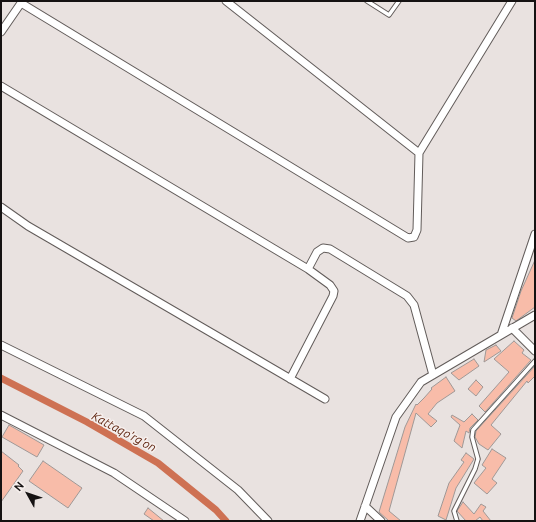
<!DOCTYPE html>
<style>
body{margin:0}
#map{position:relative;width:536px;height:522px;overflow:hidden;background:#e9e2e0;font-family:Ubuntu,sans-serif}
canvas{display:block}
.frame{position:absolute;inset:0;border:2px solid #151212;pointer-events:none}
.north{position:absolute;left:8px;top:474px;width:40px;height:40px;-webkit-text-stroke:3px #f6efed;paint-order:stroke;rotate:310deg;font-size:11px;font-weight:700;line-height:16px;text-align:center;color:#151212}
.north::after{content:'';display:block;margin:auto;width:14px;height:18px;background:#151212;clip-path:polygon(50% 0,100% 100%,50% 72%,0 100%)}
</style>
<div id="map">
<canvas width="536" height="522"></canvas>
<div class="frame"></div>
<div class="north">N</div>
</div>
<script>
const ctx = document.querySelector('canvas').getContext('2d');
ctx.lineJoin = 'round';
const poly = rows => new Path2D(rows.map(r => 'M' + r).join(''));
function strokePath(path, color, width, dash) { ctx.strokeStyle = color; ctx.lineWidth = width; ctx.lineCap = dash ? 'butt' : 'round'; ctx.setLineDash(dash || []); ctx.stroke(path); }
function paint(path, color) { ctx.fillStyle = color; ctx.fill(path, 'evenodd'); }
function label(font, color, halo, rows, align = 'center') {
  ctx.font = font + ' Ubuntu,sans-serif'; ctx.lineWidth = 3; ctx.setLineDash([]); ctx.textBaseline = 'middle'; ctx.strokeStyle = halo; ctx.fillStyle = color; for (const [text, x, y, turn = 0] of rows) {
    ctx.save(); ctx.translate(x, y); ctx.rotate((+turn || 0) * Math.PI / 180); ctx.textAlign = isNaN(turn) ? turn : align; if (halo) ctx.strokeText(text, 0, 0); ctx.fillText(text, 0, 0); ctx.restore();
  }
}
const canal = poly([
 [1,378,87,422,158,463,216,510,226,521]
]);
const building = poly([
 [535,260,535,307,516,321,512,318,521,291,535,260],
 [514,341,524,350,522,353,531,360,485,412,479,406,509,372,494,359,514,341],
 [496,345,501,351,484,362,486,350,496,345],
 [474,359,479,366,459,380,451,373,474,359],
 [535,366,535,376,528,383,527,381,491,425,501,434,488,450,479,444,475,437,476,431,535,366],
 [446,377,455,391,437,403,428,414,437,421,431,427,416,413,389,511,401,521,389,521,379,512,405,427,416,404,417,405,424,398,432,389,431,388,446,377],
 [476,380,483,387,476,396,468,389,476,380],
 [472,414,478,420,470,428,469,433,466,431,462,448,454,441,460,425,451,417,452,415,464,422,472,414],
 [9,425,44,445,37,457,2,437,9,425],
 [492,449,506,458,492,479,497,483,487,494,474,483,486,468,482,465,492,449],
 [1,451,19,465,18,466,23,471,1,502,1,451],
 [466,453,474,459,456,488,446,520,438,516,449,483,464,462,461,460,466,453],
 [43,461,82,488,68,508,29,481,43,461],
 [463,502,474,514,481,504,486,507,483,511,491,521,483,521,480,517,475,521,466,521,457,511,463,502],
 [148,508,164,521,154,521,144,514,148,508]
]);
const service = poly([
 [367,1,389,15,399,1],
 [457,521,454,511,475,469,478,459,472,437,473,430,535,361]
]);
const minor = poly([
 [226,1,419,153],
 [1,32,21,3,408,238,414,237,417,230,419,153,512,1],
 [1,86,308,269,330,285,334,291,333,296,290,379],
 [1,207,28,226,325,399],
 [308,269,317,252,323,248,330,249,407,296,414,305,433,375],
 [512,328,535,351],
 [501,335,535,234],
 [1,345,144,416,238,490,268,521],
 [1,415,114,473,185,521],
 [365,506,381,521],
 [360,521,396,417,421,382,535,315]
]);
const waterNames = [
 ["Kattaqo'rg'on",124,432,28]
];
strokePath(canal, '#ce7153', 7);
paint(building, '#f8bca9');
strokePath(building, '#9f9896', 1);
strokePath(service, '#625c5a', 5.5);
strokePath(minor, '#625c5a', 9);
strokePath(service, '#fff', 3.5);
strokePath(minor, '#fff', 7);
label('italic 12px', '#5a1f0a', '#f6efed', waterNames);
</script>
